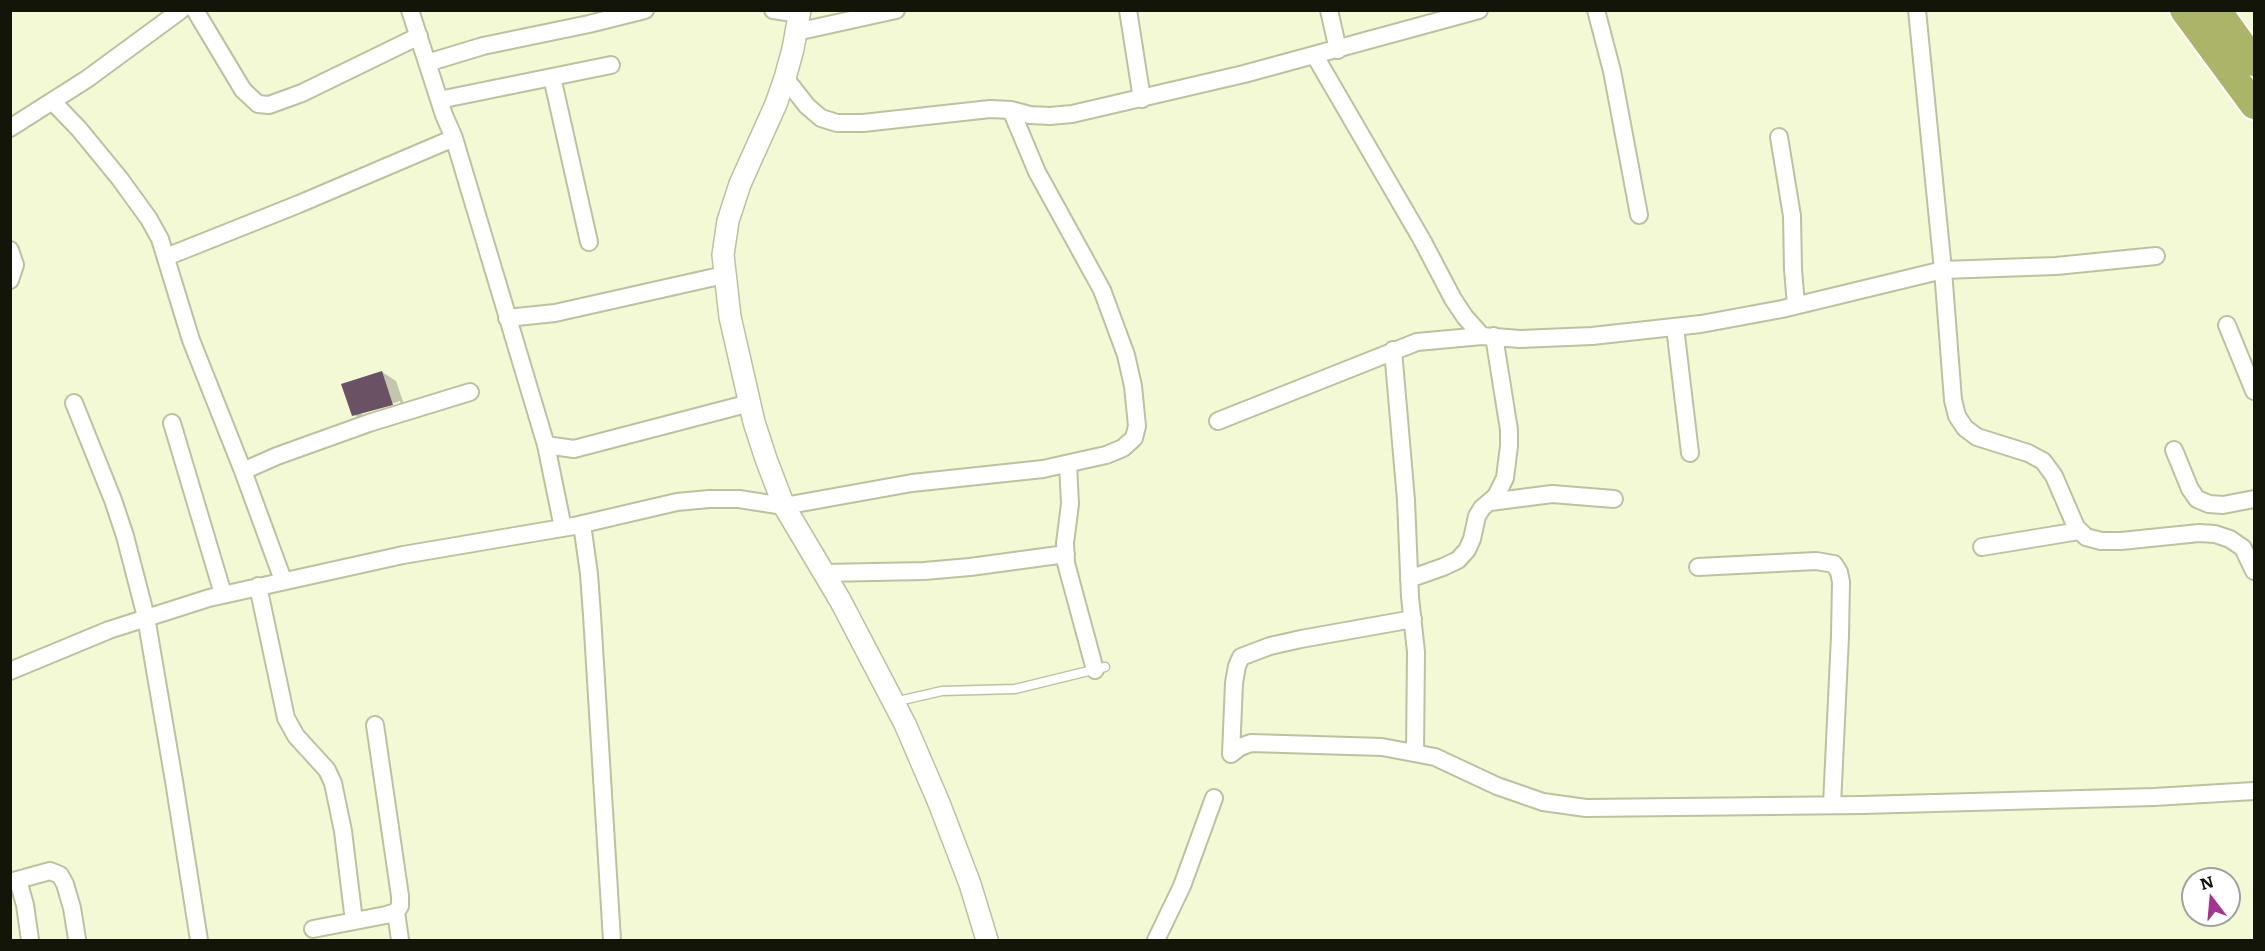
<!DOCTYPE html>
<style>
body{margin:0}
#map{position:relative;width:2265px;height:951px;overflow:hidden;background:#f3f8d5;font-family:Literata,serif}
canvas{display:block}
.frame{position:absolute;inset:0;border:12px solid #131509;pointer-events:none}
.north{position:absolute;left:2181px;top:867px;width:60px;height:60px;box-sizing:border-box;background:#fff;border:2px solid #a1a19d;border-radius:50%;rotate:344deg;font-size:16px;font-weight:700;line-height:24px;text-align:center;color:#131509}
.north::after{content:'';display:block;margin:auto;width:21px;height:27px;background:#a53490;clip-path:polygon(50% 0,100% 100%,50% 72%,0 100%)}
</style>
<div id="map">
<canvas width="2265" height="951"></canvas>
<div class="frame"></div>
<div class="north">N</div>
</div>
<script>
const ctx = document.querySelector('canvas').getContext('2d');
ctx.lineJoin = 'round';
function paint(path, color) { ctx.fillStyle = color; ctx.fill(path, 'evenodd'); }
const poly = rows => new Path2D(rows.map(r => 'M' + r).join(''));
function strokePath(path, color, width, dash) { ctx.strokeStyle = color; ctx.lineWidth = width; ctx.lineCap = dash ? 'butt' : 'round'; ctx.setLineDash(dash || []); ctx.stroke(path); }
const shadow = poly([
 [382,372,396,381,407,413,367,423,353,414],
 [400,401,401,404,363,416,361,413]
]);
const building = poly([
 [382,371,393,405,352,416,341,384]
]);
const service = poly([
 [894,702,942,691,1015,689,1105,667]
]);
const minor = poly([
 [195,10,243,90,258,104,269,105,302,93,419,36],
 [410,10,444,115,454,138,546,445,574,449,750,403],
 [773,10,800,14],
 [1128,10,1142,99],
 [1329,10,1338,50],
 [1596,10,1612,71,1639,215],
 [1917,10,1943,270,1953,400,1957,416,1965,428,1977,437,2028,453,2043,461,2054,476,2076,527,2086,537,2101,541,2121,541,2199,533,2215,534,2230,539,2243,548,2254,571],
 [796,32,896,10],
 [1315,56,1422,240,1453,299,1465,317,1482,336,1520,339,1592,336,1701,324,1782,309,1943,270,2056,266,2156,256],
 [427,63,483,46,589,24,645,10],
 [552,77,589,242],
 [785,78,807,106,821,118,837,123,863,123,990,109,1011,110,1030,115,1050,116,1072,114,1244,74,1479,10],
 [439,100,611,65],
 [52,101,79,129,120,179,149,219,160,239,191,340,243,471,283,580],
 [10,128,87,79,181,10],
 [1779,137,1792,216,1793,269,1796,305],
 [10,250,15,265,10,280],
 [166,257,299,204,454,138],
 [507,318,555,313,724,275],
 [2227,325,2254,391],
 [1675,327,1690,453],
 [1393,350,1406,500,1410,597,1416,652,1415,753],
 [74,403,113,500,125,536,146,617,174,781,199,940],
 [1218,421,1417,342,1482,336],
 [172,423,223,594],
 [546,445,563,528],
 [2174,450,2190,489,2197,499,2209,504,2223,505,2254,499],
 [1068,464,1070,504,1065,543,1066,563,1095,670],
 [243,471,277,456,369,423,470,392],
 [1490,502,1552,494,1614,499],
 [582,524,589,574,592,615,612,940],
 [1982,547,2079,531],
 [1698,567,1816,561,1834,564,1839,572,1841,582,1840,636,1832,805],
 [824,573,924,571,970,567,1066,554],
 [1409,579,1443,567,1458,560,1467,550,1472,539,1477,516,1482,508,1496,496,1505,478,1509,446,1509,430,1494,336],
 [258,586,286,718,296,736,327,770,333,783,343,831,354,921],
 [10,671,109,630,209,598,403,555,574,526,677,502,709,499,739,499,784,506,912,483,1043,469,1106,455,1123,448,1134,438,1137,426,1133,386,1126,355,1102,290,1037,172,1011,110],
 [1231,754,1240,747,1251,743,1382,747,1435,757,1497,786,1543,802,1586,808,1862,805,2154,797,2254,791],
 [1231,754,1234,683,1237,666,1241,657,1270,646,1301,639,1413,619],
 [18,880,25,905,30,940],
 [10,882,50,871,60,875,65,884,72,908,77,939],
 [396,912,400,940],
 [313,929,386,915,396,912,400,906,400,896,375,725],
 [1156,940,1182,886,1214,798]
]);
const tertiary = poly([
 [800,10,793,49,785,78,776,104,740,184,728,221,723,255,730,317,754,422,766,459,784,506,840,600,905,724,939,803,970,884,987,940]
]);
const trunk = poly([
 [2184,10,2254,105],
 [2217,10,2254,62]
]);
paint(shadow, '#0003');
paint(building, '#6b5164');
strokePath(service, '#bcc1a0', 11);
strokePath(minor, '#bcc1a0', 20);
strokePath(tertiary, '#bcc1a0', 24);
strokePath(trunk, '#fff', 32);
strokePath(service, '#fff', 8);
strokePath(minor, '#fff', 16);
strokePath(tertiary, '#fff', 21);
strokePath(trunk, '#acb46a', 28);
</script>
